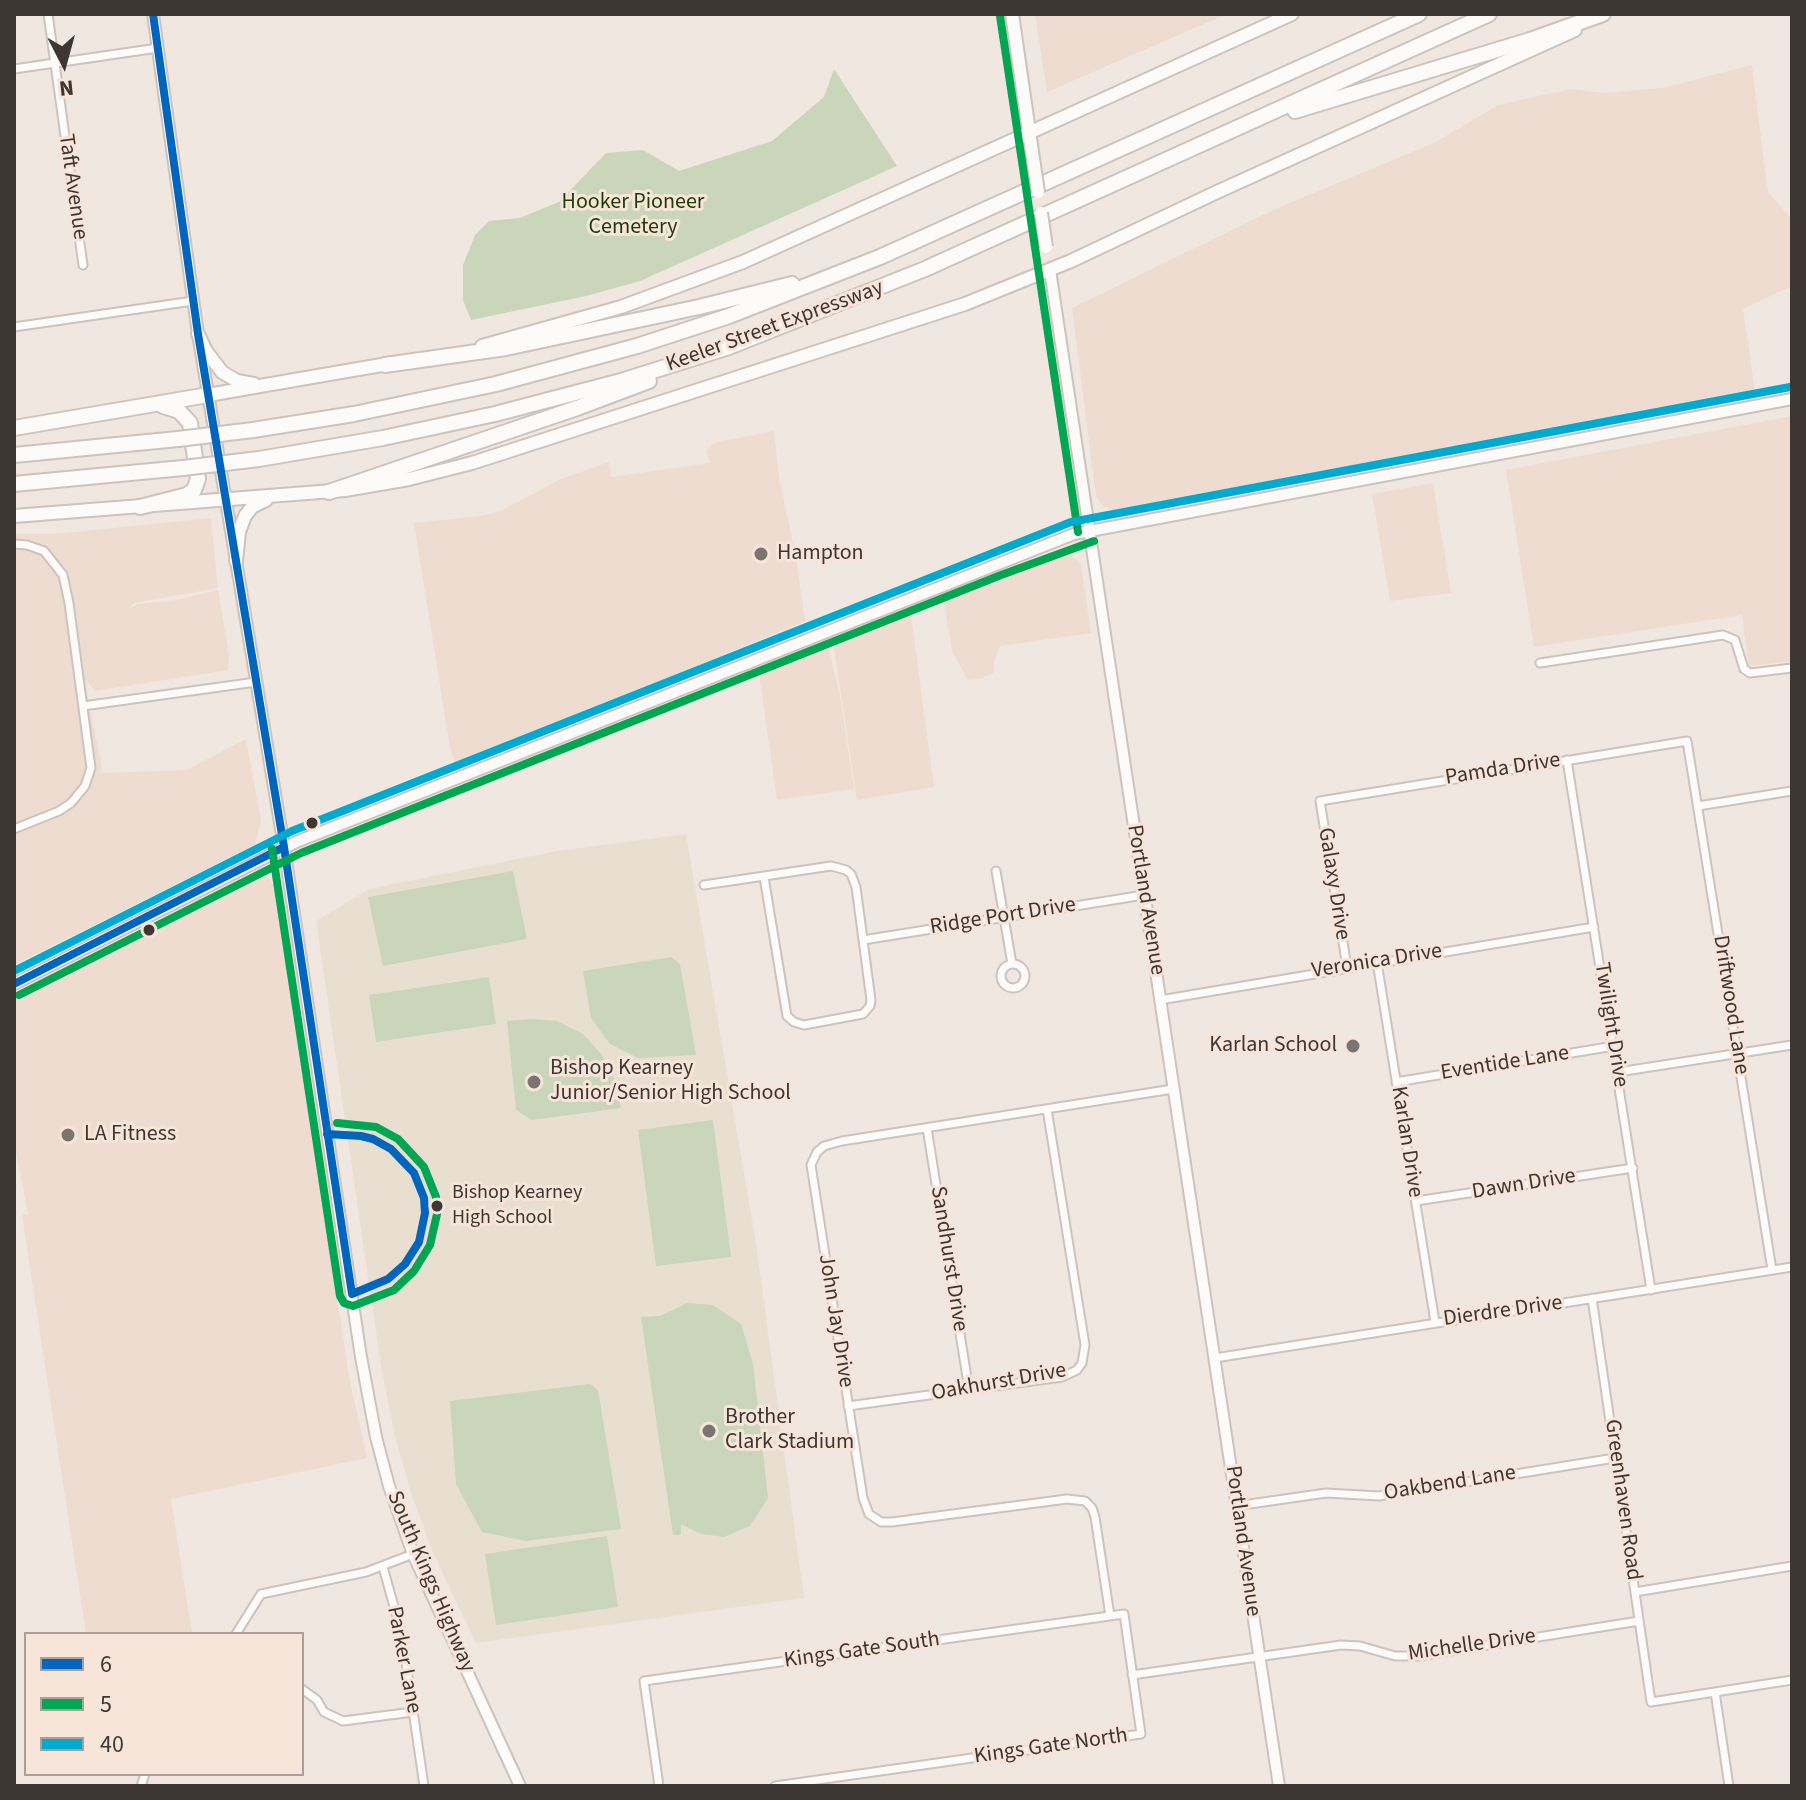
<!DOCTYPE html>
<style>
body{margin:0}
#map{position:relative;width:1806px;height:1800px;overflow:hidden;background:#f1e7e1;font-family:"Source Sans 3",sans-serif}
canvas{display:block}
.frame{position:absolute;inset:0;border:16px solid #3d3632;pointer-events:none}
.legend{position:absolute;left:24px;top:1632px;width:280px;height:144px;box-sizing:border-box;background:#f8e5da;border:2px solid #ad9f97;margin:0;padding:10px 14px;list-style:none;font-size:24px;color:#3d3632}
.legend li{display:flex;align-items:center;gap:16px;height:40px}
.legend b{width:40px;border:2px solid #ad9f97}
.north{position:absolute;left:24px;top:24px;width:80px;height:80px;-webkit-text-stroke:6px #f8e5da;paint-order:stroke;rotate:174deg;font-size:22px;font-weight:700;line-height:32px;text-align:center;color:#3d3632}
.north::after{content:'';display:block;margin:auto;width:28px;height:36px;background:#3d3632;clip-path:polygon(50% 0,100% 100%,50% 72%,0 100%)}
</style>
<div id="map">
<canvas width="1806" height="1800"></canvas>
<div class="frame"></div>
<ul class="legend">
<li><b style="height:10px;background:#0065bd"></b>6</li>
<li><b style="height:10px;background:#00a651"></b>5</li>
<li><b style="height:10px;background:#00a9ce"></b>40</li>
</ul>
<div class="north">N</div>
</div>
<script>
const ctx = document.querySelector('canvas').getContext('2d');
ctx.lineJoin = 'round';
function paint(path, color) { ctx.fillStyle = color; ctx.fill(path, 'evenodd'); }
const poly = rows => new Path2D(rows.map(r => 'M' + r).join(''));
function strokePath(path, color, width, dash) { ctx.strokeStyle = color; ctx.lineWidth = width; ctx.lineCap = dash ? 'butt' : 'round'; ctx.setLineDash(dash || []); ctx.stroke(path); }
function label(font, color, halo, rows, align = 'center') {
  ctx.font = font + ' "Source Sans 3",sans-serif'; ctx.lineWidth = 6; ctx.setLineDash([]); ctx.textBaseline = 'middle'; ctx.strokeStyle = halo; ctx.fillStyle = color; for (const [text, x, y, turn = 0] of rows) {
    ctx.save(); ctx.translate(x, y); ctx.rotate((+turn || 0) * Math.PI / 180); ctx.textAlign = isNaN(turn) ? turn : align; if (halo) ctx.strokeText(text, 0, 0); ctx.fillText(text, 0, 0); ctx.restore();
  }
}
const built = poly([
 [1035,14,1227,14,1047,92],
 [1752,65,1768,192,1792,219,1792,286,1743,309,1755,391,1746,396,1227,489,1142,507,1113,510,1103,506,1096,496,1072,308,1273,210,1434,143,1498,105,1571,89,1604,93,1662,88],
 [1792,416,1792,661,1749,666,1742,615,1534,647,1506,470],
 [774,431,779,477,796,557,805,621,603,705,455,762,450,748,414,523,481,516,501,511,561,479,609,462,611,477,710,463,707,451,713,443],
 [1433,483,1451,593,1390,601,1372,494],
 [211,518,218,588,134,603,127,610,137,604,177,600,218,590,229,655,228,670,95,691,86,680,87,693,103,773,186,770,246,739,261,821,255,845,14,965,14,534,55,534],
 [1063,555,1071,556,1081,564,1091,633,1000,646,994,661,994,673,980,679,968,680,952,651,944,601],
 [911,615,934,787,857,800,833,642,900,616],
 [828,646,840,696,854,789,777,800,759,674],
 [255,874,268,877,276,889,349,1377,367,1458,171,1499,192,1634,86,1634,22,1215,28,1214,14,1142,14,994]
]);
const education = poly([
 [686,834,756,1243,804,1598,476,1643,434,1555,412,1496,395,1436,381,1366,316,921,369,889,557,851]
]);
const green = poly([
 [834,69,897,166,640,281,586,296,471,320,463,300,463,265,475,235,489,221,520,218,559,202,606,153,643,150,679,171,772,141,824,97],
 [513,871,527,939,383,966,368,897],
 [671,957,680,964,696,1055,638,1058,610,1044,591,1018,583,971],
 [489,977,496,1024,376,1042,369,995],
 [531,1019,557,1021,583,1034,602,1055,615,1081,621,1108,532,1120,516,1110,507,1021],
 [713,1120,731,1257,656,1266,638,1130],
 [687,1303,713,1305,741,1324,753,1364,768,1498,750,1526,724,1537,701,1534,681,1524,681,1535,673,1535,641,1317,660,1316],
 [590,1384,598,1390,621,1529,526,1541,482,1532,456,1484,450,1401],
 [607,1536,618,1607,496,1625,485,1554]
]);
const minor = poly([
 [48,14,83,265],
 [14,69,158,48],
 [14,327,193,301],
 [14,544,27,545,44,551,63,575,69,603,91,768,85,786,71,803,59,811,14,829],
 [1540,663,1723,635,1735,640,1744,669,1750,673,1792,668],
 [83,706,256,682],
 [1567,760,1651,1290],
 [1698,806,1792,791],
 [996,871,1012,964],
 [704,885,831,866,846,870,851,874,856,887,871,1000,870,1006,863,1014,804,1025,794,1022,787,1016,764,877],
 [863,940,1144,895],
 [1377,962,1435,1322],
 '1001 976a12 12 0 1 1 24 0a12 12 0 1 1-24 0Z',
 [1347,967,1320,801,1687,741,1772,1270],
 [1160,1000,1594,927],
 [1618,1072,1792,1045],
 [1396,1082,1614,1046],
 [927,1128,969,1390],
 [1416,1201,1633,1168],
 [1592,1298,1651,1702,1792,1680],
 [1215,1358,1792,1267],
 [848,1406,1062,1377,1077,1370,1082,1363,1085,1345,1047,1109],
 [1236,1506,1326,1493,1379,1496,1615,1458],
 [383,1567,402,1635,424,1786],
 [1635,1592,1792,1566],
 [1110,1616,1095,1517,1092,1508,1085,1501,1067,1499,892,1522,881,1522,869,1514,863,1498,811,1165,817,1152,824,1146,842,1141,1173,1089],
 [236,1634,261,1594,366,1572,413,1554],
 [1132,1675,1341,1645,1360,1646,1395,1656,1419,1656,1639,1621],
 [302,1689,317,1700,324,1712,343,1721,413,1712],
 [1715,1692,1729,1786],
 [141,1786,145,1774],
 [659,1786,644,1681,1124,1614,1141,1734,775,1786]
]);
const secondary = poly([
 [153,14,198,334,284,847,361,1357,376,1437,389,1486,413,1554,520,1786],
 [1050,270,1279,1786],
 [14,984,296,842,1074,534,1792,399]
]);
const primary = poly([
 [1012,14,1032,152],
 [198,334,206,351,222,372,237,381,254,384],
 [482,346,621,307,743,262,1292,14],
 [208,395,393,363],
 [14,516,345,490,409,479,472,463,965,304,1071,261,1217,192,1575,30],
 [236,561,239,532,245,516,252,507,266,500]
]);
const motorway = poly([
 [1295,111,1530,40,1603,14],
 [385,365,506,348,699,307,792,284],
 [14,428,208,395],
 [253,430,354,414,496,384,637,346,729,316,880,257,1419,14],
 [14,455,178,439],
 [259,459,383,438,495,414,621,381,729,347,925,269,1489,14],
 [14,484,183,468],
 [329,492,577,408,649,381],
 [140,507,187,495,194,490,198,479,190,423,179,411,163,406]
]);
const primaryBridge = poly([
 [1032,152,1038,192],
 [1041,213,1046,247]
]);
const motorwayBridge = poly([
 [178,439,253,430],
 [183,468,259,459]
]);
const bus1 = poly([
 [153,14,198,334,284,847,352,1294],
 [14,984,284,847],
 [327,1134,361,1136,373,1139,391,1149,414,1173,424,1198,425,1213,419,1242,405,1264,388,1279,352,1294]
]);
const bus2 = poly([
 [1000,16,1078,532],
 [272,849,340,1296,344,1303,353,1306,394,1290,414,1271,430,1245,437,1214,436,1197,424,1167,398,1139,376,1127,337,1123],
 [19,995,301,853,1001,575,1094,541]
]);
const bus3 = poly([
 [14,971,292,831,1071,522,1790,387]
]);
const markers = [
 [761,554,8,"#7c746f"],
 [312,823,7,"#3d3632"],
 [149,930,7,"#3d3632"],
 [1353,1046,8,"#7c746f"],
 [534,1082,8,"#7c746f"],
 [68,1135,8,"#7c746f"],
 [437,1206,7,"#3d3632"],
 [709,1431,8,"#7c746f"]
];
const busNames = [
 ["Bishop Kearney",452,1194],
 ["High School",452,1219]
];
const streetNames = [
 ["Taft Avenue",72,187,82],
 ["Keeler Street Expressway",775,327,-20],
 ["Pamda Drive",1503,770,-9],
 ["Galaxy Drive",1333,884,81],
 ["Portland Avenue",1145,900,81],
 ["Ridge Port Drive",1003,917,-9],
 ["Veronica Drive",1377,962,-9],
 ["Driftwood Lane",1730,1005,81],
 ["Twilight Drive",1610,1025,81],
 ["Eventide Lane",1505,1064,-9],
 ["Karlan Drive",1406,1142,81],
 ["Dawn Drive",1524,1185,-9],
 ["Sandhurst Drive",948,1259,81],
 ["Dierdre Drive",1503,1312,-8],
 ["John Jay Drive",835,1321,81],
 ["Oakhurst Drive",999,1383,-10],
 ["Oakbend Lane",1450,1484,-9],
 ["Greenhaven Road",1622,1500,82],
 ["Portland Avenue",1242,1541,82],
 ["South Kings Highway",430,1582,67],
 ["Michelle Drive",1472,1646,-8],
 ["Kings Gate South",862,1651,-8],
 ["Parker Lane",403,1660,79],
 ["Kings Gate North",1051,1747,-8]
];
const parkNames = [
 ["Hooker Pioneer",633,203],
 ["Cemetery",633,228]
];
const poiNames = [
 ["Hampton",777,554],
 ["Karlan School",1337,1046,"right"],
 ["Bishop Kearney",550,1069],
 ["Junior/Senior High School",550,1094],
 ["LA Fitness",84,1135],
 ["Brother",725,1418],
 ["Clark Stadium",725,1443]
];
paint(built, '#eedcd1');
paint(education, '#e9dfd1');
paint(green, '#c9d6ba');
strokePath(minor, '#cbc3be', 11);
strokePath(secondary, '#cbc3be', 14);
strokePath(primary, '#cbc3be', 16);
strokePath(motorway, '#cbc3be', 18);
strokePath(minor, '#fdfbfa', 7);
strokePath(secondary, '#fdfbfa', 10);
strokePath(primary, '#fdfbfa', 12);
strokePath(motorway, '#fdfbfa', 14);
strokePath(primaryBridge, '#cbc3be', 16, []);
strokePath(motorwayBridge, '#cbc3be', 18, []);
strokePath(primaryBridge, '#fdfbfa', 12);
strokePath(motorwayBridge, '#fdfbfa', 14);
strokePath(bus1, '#0065bd', 8);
strokePath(bus2, '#00a651', 8);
strokePath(bus3, '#00a9ce', 8);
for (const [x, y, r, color] of markers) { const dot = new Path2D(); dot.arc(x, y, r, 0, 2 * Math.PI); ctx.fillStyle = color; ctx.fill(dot); strokePath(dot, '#f8e5da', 3); }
label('20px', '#3d3632', '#f8e5da', busNames, 'left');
label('22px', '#3d3632', '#f8e5da', streetNames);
label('22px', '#1b3e06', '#f8e5da', parkNames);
label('22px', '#3d3632', '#f8e5da', poiNames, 'left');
</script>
